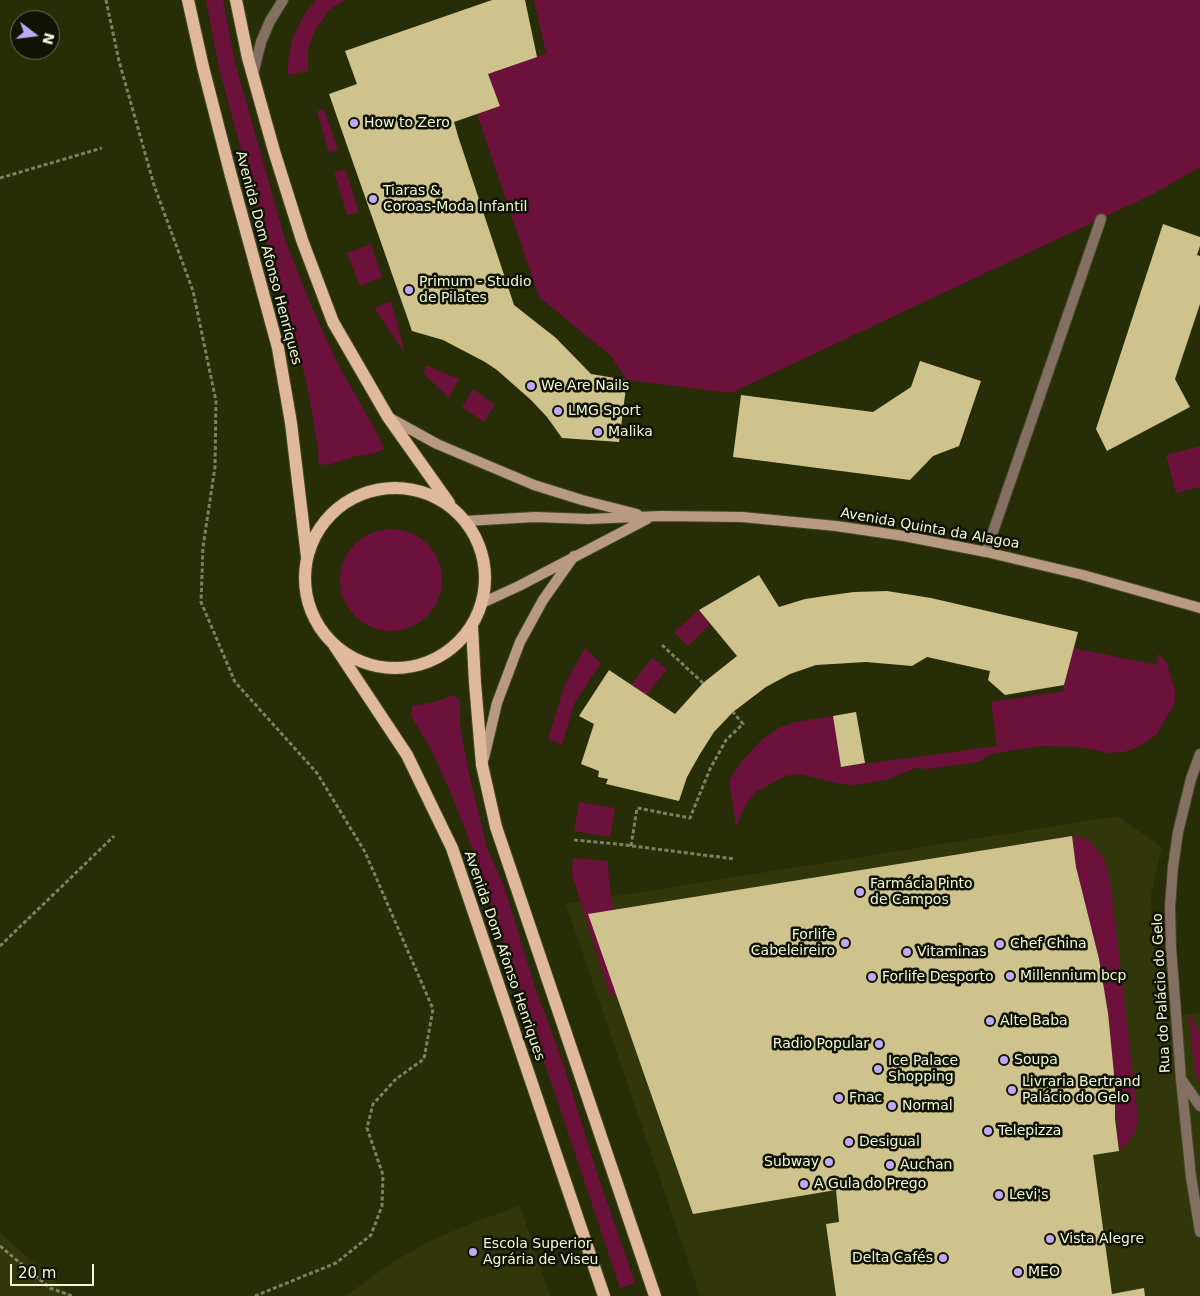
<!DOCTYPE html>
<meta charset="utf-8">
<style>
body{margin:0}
#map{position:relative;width:1200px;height:1296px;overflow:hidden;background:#272d07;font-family:"DejaVu Sans",sans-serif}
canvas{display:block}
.north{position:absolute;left:10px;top:10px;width:50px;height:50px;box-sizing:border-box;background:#111402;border:1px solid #6b6f59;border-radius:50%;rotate:105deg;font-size:14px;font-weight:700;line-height:20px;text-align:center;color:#f1f7dc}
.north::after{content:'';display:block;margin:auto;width:18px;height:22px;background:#bfa9f4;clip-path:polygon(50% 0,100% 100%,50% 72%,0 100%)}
.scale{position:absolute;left:10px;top:1264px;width:84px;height:22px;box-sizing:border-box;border:2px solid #f1f7dc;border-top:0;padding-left:6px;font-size:15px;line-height:18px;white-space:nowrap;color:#f1f7dc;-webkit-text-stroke:4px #111402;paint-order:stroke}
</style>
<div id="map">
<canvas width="1200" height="1296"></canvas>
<div class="north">N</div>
<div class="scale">20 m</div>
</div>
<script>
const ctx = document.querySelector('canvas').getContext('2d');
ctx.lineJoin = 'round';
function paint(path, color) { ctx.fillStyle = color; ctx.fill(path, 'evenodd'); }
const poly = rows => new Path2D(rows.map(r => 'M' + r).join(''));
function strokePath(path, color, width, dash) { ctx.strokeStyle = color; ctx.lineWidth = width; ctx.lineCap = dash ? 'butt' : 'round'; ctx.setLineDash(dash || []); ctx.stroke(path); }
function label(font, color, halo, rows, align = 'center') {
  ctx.font = font + ' "DejaVu Sans",sans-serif'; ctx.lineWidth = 5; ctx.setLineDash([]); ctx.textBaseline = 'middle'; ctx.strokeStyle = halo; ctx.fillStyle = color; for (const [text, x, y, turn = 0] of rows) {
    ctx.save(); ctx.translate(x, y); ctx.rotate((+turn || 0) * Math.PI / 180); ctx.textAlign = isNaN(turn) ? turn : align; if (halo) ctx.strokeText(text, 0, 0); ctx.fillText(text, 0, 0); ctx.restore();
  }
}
const built = poly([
 [1117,816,1162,847,1151,894,1153,943,1168,1017,1200,1013,1200,1296,700,1296,566,904],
 [520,1206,550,1296,345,1296,393,1262,426,1243,474,1222],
 [0,1233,72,1296,0,1296]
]);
const green = poly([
 [206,0,223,0,235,62,285,240,313,310,339,366,378,435,384,449,373,454,356,456,328,465,319,464,318,448,306,380,266,242,219,68],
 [316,0,345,0,329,10,314,32,308,50,308,71,288,75,288,62,293,36,305,13],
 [534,0,1200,0,1200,167,1153,194,731,393,627,380,611,356,539,297,477,114,500,106,488,74,546,53],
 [324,109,338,150,329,153,317,111],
 [345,169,359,212,347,215,334,172],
 [371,244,382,277,360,286,347,253],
 [391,301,405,353,374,308],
 [426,366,428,366,459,379,449,398,423,373],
 [473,389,495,405,484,422,462,407],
 [1200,446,1200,487,1176,493,1166,455],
 '340 580a51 51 0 1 1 102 0a51 51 0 1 1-102 0Z',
 [699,610,710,624,688,646,674,632],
 [585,648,601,663,575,702,562,745,548,739,565,684],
 [1073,648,1156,665,1158,653,1167,664,1175,690,1175,702,1161,727,1156,735,1136,748,1124,752,1108,753,1079,747,1041,746,990,754,980,761,969,763,929,769,916,768,886,780,854,785,840,784,800,774,785,776,756,792,747,802,736,827,729,780,743,760,761,740,779,728,795,722,833,716,841,767,997,746,991,702,1063,691],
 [652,658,667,669,646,696,631,685],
 [452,695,460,700,460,726,469,774,487,848,504,886,534,984,563,1063,598,1176,635,1283,620,1288,477,861,453,798,432,751,411,716,412,706,435,702],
 [579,802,615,808,610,837,574,831],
 [1072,836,1084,838,1090,841,1102,856,1107,867,1111,887,1138,1118,1136,1130,1128,1143,1119,1151,1108,1013,1099,959,1076,867],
 [573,858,608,861,609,882,614,911,616,994,612,996,609,992,572,875],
 [1189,1011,1200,1033,1200,1086,1194,1068]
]);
const building = poly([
 [492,0,525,0,537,57,488,74,500,106,454,122,458,136,514,305,556,338,591,374,627,380,619,442,562,438,547,417,531,400,497,370,485,362,443,340,412,331,329,94,357,84,345,51],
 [1163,224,1200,237,1200,246,1197,255,1200,256,1200,304,1175,379,1190,407,1107,451,1096,429],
 [920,361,981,381,959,446,933,456,910,480,733,457,741,395,873,412,911,387],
 [759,575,779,607,805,599,825,596,854,592,887,591,931,598,1078,632,1064,685,1005,695,988,680,990,671,927,657,912,666,866,662,816,665,790,674,766,687,733,712,714,732,700,754,687,777,679,801,606,784,608,779,598,777,599,771,581,764,594,724,579,716,609,670,675,714,703,683,737,656,699,610],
 [856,712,865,763,841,767,833,716],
 [1072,836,1076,867,1099,959,1108,1013,1115,1084,1115,1119,1119,1151,1093,1155,1112,1294,1144,1288,1145,1296,836,1296,826,1224,839,1222,836,1190,693,1214,588,914]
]);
const path = poly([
 [106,0,119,61,154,185,193,291,216,401,215,467,203,547,201,602,235,682,317,773,365,852,433,1009,424,1059,396,1079,373,1104,367,1128,383,1175,382,1206,371,1235,336,1263,255,1296],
 [0,178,102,148],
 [662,645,703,683],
 [574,840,617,844,735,859],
 [631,846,637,808,690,818,710,769,726,740,743,724,733,712],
 [0,946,114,836],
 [0,1246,50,1288,72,1296]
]);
const lane = poly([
 [1181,1079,1200,1106]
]);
const street = poly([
 [253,74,261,42,270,21,283,0],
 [986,552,1101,219],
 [1200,754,1191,779,1178,832,1173,867,1170,907,1171,948,1181,1079,1191,1177,1200,1232]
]);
const secondary = poly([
 [388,417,437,444,534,485,582,500,637,514],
 [465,521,535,517,588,519,661,516,742,517,836,526,904,536,986,552,1083,575,1200,608],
 [482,603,519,586,647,519],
 [484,758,497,703,520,642,543,600,574,556]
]);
const primary = poly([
 [188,0,203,67,230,172,278,348,291,423,307,557],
 [236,0,248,58,274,151,302,240,333,322,388,417,449,503],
 '305 578a90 90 0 1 1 180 0a90 90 0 1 1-180 0Z',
 [472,627,475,683,482,765,496,827,655,1296],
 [334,645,407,755,452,848,604,1296]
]);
const markers = [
 [354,123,5,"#bfa9f4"],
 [373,199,5,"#bfa9f4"],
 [409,290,5,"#bfa9f4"],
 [531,386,5,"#bfa9f4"],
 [558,411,5,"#bfa9f4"],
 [598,432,5,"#bfa9f4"],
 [860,892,5,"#bfa9f4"],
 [845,943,5,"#bfa9f4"],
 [1000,944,5,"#bfa9f4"],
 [907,952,5,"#bfa9f4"],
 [1010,976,5,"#bfa9f4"],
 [872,977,5,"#bfa9f4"],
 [990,1021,5,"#bfa9f4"],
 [879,1044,5,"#bfa9f4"],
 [1004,1060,5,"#bfa9f4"],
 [878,1069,5,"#bfa9f4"],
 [1012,1090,5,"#bfa9f4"],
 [839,1098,5,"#bfa9f4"],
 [892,1106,5,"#bfa9f4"],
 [988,1131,5,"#bfa9f4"],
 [849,1142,5,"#bfa9f4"],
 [829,1162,5,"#bfa9f4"],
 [890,1165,5,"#bfa9f4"],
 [804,1184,5,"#bfa9f4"],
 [999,1195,5,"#bfa9f4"],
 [1050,1239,5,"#bfa9f4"],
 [473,1252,5,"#bfa9f4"],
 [943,1258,5,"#bfa9f4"],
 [1018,1272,5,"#bfa9f4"]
];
const poiNames = [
 ["How to Zero",364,123],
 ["Tiaras &",383,191],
 ["Coroas-Moda Infantil",383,207],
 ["Primum - Studio",419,282],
 ["de Pilates",419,298],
 ["We Are Nails",541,386],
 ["LMG Sport",568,411],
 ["Malika",608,432],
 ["Farmácia Pinto",870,884],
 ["de Campos",870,900],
 ["Forlife",835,935,"right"],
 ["Cabeleireiro",835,951,"right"],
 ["Chef China",1010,944],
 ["Vitaminas",917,952],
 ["Millennium bcp",1020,976],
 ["Forlife Desporto",882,977],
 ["Alte Baba",1000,1021],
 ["Radio Popular",869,1044,"right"],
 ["Soupa",1014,1060],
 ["Ice Palace",888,1061],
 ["Shopping",888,1077],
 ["Livraria Bertrand",1022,1082],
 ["Palácio do Gelo",1022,1098],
 ["Fnac",849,1098],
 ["Normal",902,1106],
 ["Telepizza",998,1131],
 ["Desigual",859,1142],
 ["Subway",819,1162,"right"],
 ["Auchan",900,1165],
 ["A Gula do Prego",814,1184],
 ["Levi's",1009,1195],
 ["Vista Alegre",1060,1239],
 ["Escola Superior",483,1244],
 ["Agrária de Viseu",483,1260],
 ["Delta Cafés",933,1258,"right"],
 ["MEO",1028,1272]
];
const streetNames = [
 ["Avenida Dom Afonso Henriques",268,258,75],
 ["Avenida Quinta da Alagoa",930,529,10],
 ["Avenida Dom Afonso Henriques",504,956,71],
 ["Rua do Palácio do Gelo",1162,993,-93]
];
paint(built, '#31370a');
paint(green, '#6c103c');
paint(building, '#cec28d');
strokePath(lane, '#434925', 12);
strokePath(street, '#434925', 12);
strokePath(secondary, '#434925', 12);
strokePath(primary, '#434925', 14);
strokePath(path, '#7c8261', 3, [4, 2.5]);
strokePath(lane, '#847063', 10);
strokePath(street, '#847063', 10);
strokePath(secondary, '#b89982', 10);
strokePath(primary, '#e0b89b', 12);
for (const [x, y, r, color] of markers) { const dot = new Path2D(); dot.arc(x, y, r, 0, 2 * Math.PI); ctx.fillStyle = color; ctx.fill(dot); strokePath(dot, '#111402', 2); }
label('14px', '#f1f7dc', '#111402', poiNames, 'left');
label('14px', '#f1f7dc', '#111402', streetNames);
</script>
